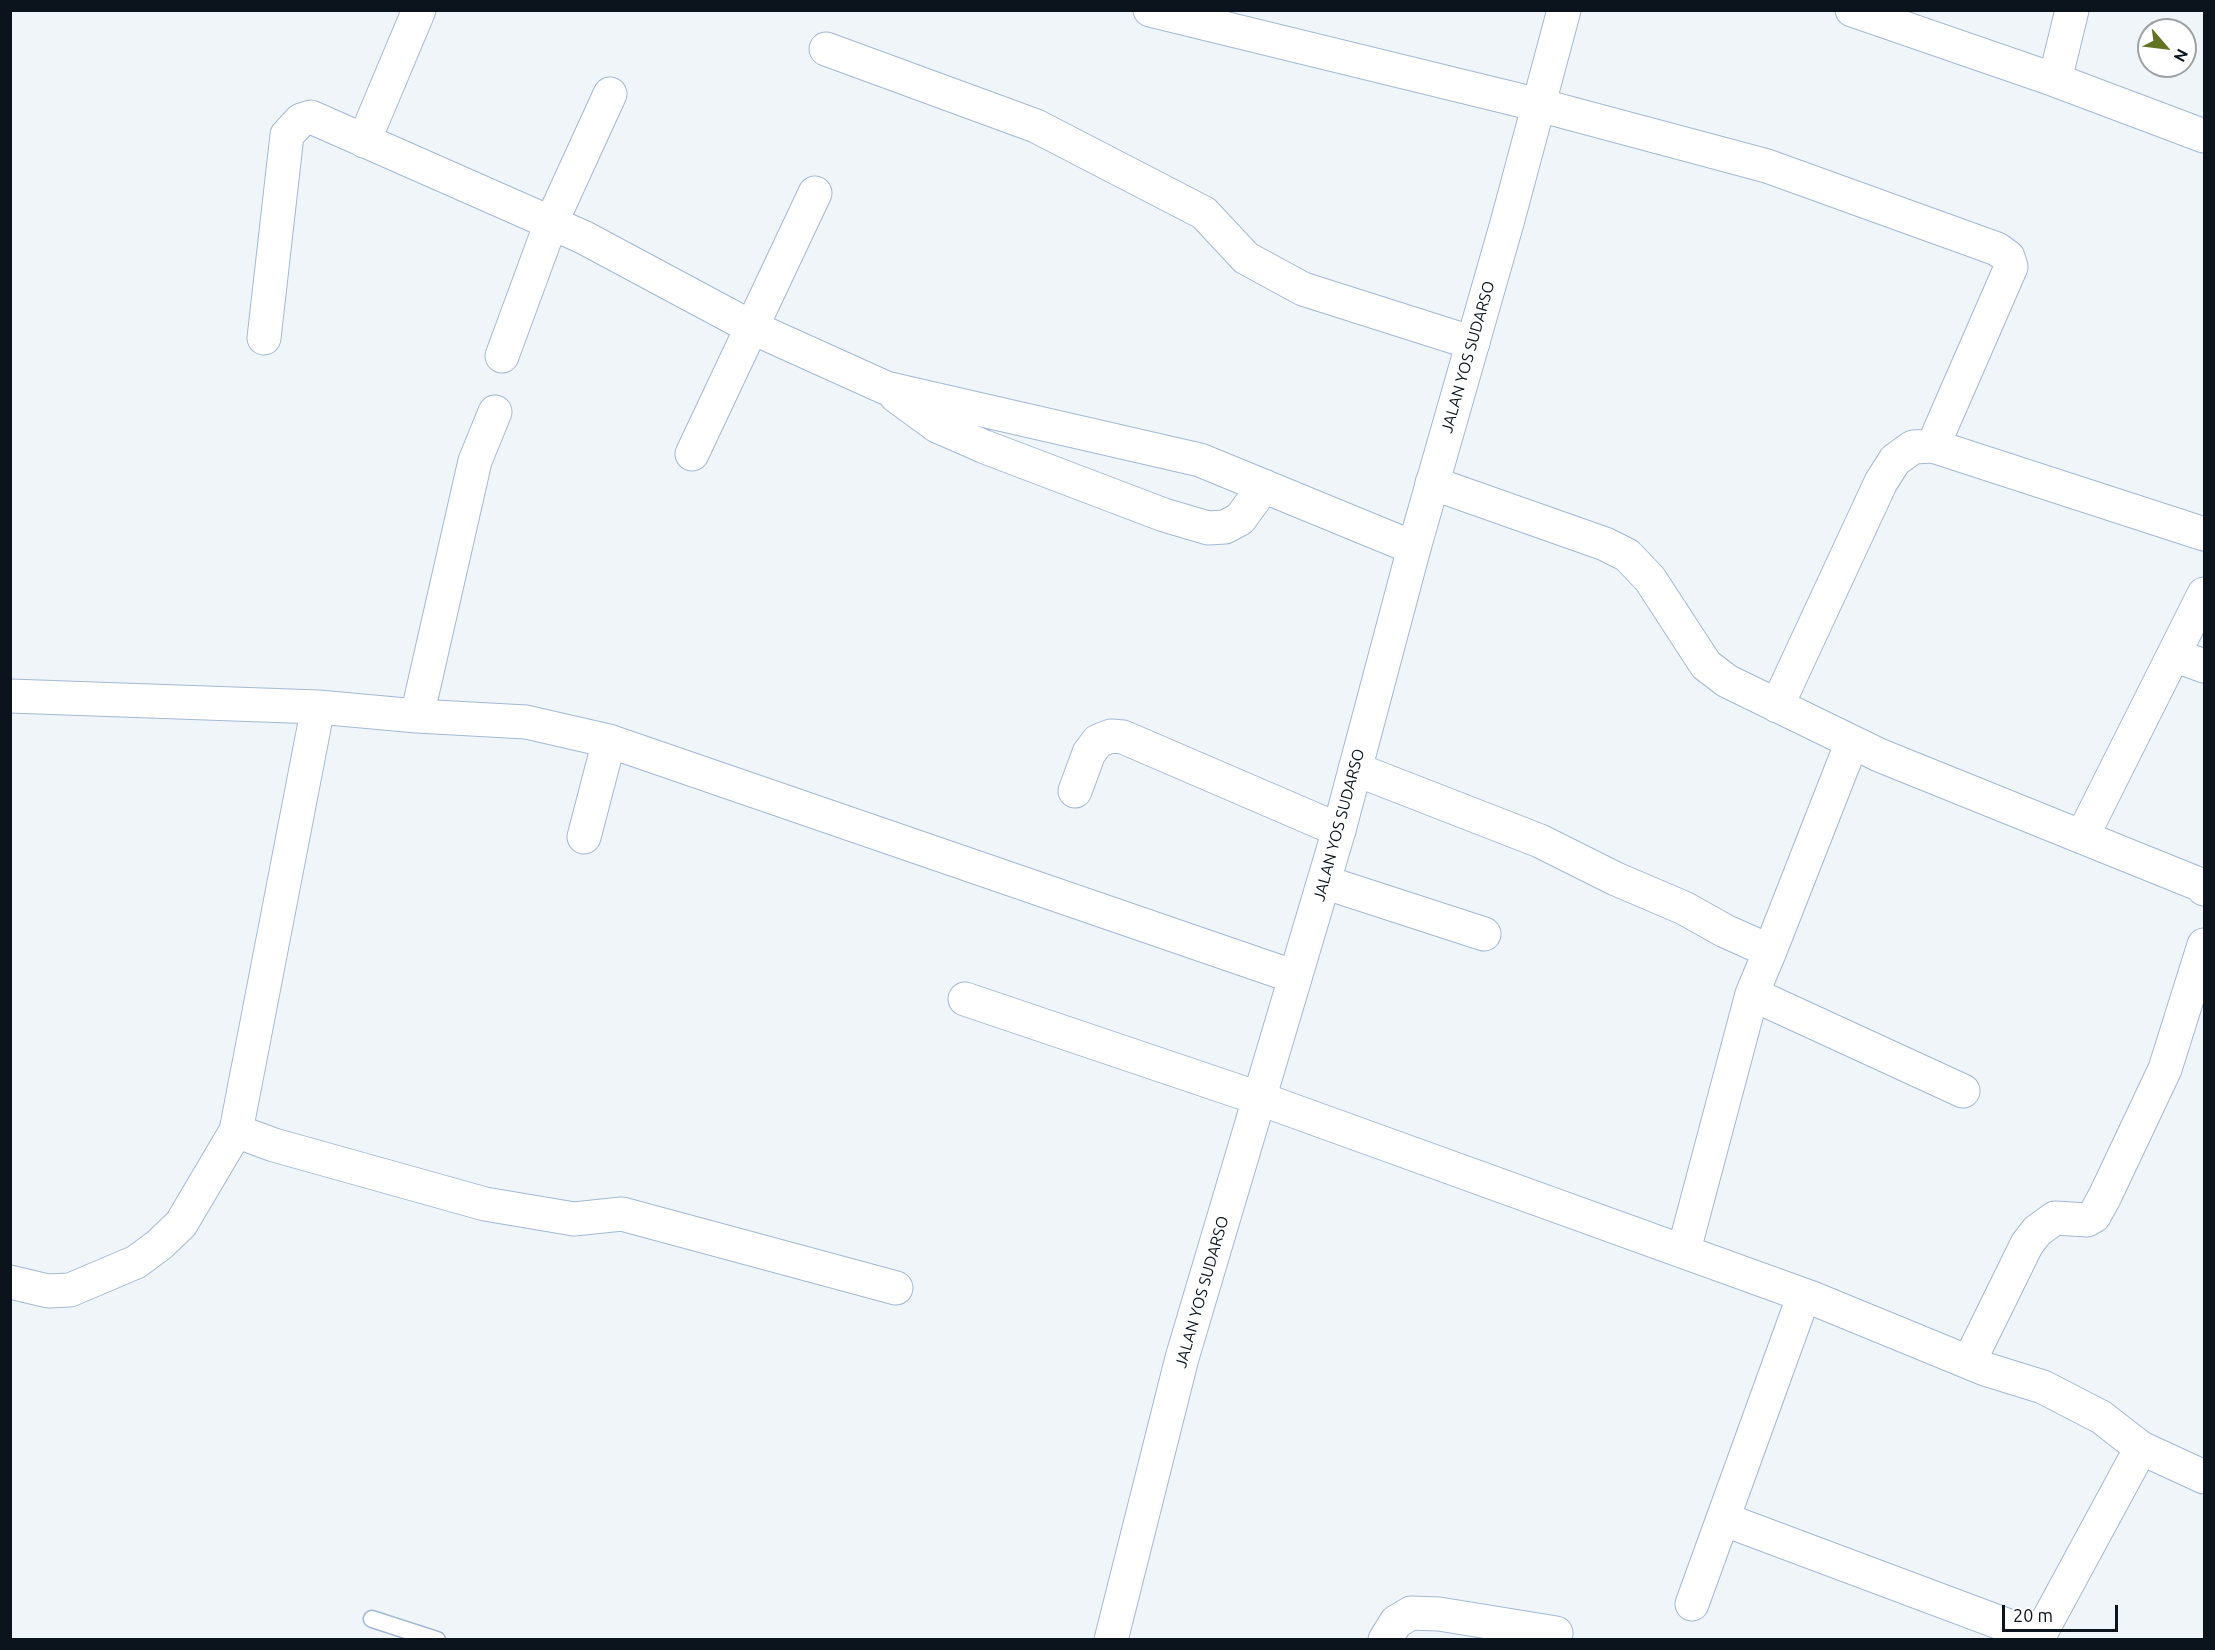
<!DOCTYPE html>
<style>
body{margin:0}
#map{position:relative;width:2215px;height:1650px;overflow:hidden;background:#f0f5fa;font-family:Ubuntu,sans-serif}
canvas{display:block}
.frame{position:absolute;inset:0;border:12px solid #0b131c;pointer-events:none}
.north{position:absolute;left:2137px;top:18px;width:60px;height:60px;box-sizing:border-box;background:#fff;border:2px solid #9da1a4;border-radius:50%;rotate:118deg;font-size:16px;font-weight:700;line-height:24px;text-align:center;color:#0b131c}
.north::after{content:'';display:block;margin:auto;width:21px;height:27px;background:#627423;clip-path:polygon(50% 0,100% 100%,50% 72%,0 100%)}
.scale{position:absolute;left:2002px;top:1605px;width:116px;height:27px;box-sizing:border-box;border:3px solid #0b131c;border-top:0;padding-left:8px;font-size:18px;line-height:21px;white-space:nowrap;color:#0b131c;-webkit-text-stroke:4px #fff;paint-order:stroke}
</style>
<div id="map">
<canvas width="2215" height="1650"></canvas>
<div class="frame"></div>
<div class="north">N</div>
<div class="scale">20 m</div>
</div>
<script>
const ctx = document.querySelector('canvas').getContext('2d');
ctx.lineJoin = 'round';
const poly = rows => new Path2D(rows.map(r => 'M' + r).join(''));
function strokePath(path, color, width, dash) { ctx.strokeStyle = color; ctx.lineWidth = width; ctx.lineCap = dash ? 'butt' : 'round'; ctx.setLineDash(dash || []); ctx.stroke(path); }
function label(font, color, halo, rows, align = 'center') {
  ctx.font = font + ' Ubuntu,sans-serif'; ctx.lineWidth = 4.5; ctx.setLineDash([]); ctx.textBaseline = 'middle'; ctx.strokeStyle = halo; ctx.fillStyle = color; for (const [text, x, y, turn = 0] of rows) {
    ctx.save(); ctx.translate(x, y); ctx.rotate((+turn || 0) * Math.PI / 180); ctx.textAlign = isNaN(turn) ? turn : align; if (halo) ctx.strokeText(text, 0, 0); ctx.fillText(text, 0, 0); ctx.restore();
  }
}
const service = poly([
 [372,1619,437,1640]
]);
const minor = poly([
 [1150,10,1539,105,1767,166,1997,249,2008,257,2011,267,1933,446],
 [1852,10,2055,80,2204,136],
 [826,49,1036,126,1204,213,1246,258,1303,289,1473,343],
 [2055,80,2072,10],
 [364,141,419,10],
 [264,338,287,135,301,120,311,117,583,237,751,327,886,388,1200,460,1414,548],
 [502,356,551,223,610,94],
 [896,396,937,426,985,447,1164,515,1208,528,1225,527,1240,519,1264,486],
 [692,454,815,193],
 [1432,483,1605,544,1627,555,1650,579,1706,665,1727,681,1879,755,2201,885,2204,889],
 [2174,655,2204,666],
 [10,696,318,707,417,716,526,722,609,741,1295,977],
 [1777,706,1881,482,1895,460,1913,447,1933,446,2204,534],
 [417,716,475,461,495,412],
 [1355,769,1540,841,1616,879,1684,908,1725,931,1770,951,1752,994,1963,1091],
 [1075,791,1089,753,1098,741,1111,736,1123,737,1339,830],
 [584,837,609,741],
 [2082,837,2204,594],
 [1324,882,1484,934],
 [1770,951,1852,742],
 [965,999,1258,1098,1812,1298,1985,1369,2043,1387,2101,1417,2141,1448,2204,1477],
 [236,1131,274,1145,485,1204,574,1219,622,1214,896,1288],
 [1684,1250,1752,994],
 [10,1282,48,1291,70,1290,136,1262,159,1245,181,1224,236,1131,318,707],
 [1969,1362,2027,1244,2037,1231,2055,1218,2087,1220,2094,1216,2105,1196,2165,1069,2204,945],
 [1723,1519,2038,1637],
 [1692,1604,1804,1295],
 [1385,1640,1396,1622,1411,1613,1439,1614,1556,1633],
 [2037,1640,2141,1448]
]);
const trunk = poly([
 [1111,1640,1182,1358,1339,830,1414,548,1507,223,1564,10]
]);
const streetNames = [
 ["JALAN YOS SUDARSO",1468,357,-74],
 ["JALAN YOS SUDARSO",1339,825,-75],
 ["JALAN YOS SUDARSO",1202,1292,-74]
];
strokePath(service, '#a3b9d3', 19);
strokePath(minor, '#a3b9d3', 35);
strokePath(trunk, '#a3b9d3', 35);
strokePath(service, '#fff', 16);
strokePath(minor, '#fff', 33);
strokePath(trunk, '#fff', 33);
label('16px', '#0b131c', '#fff', streetNames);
</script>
